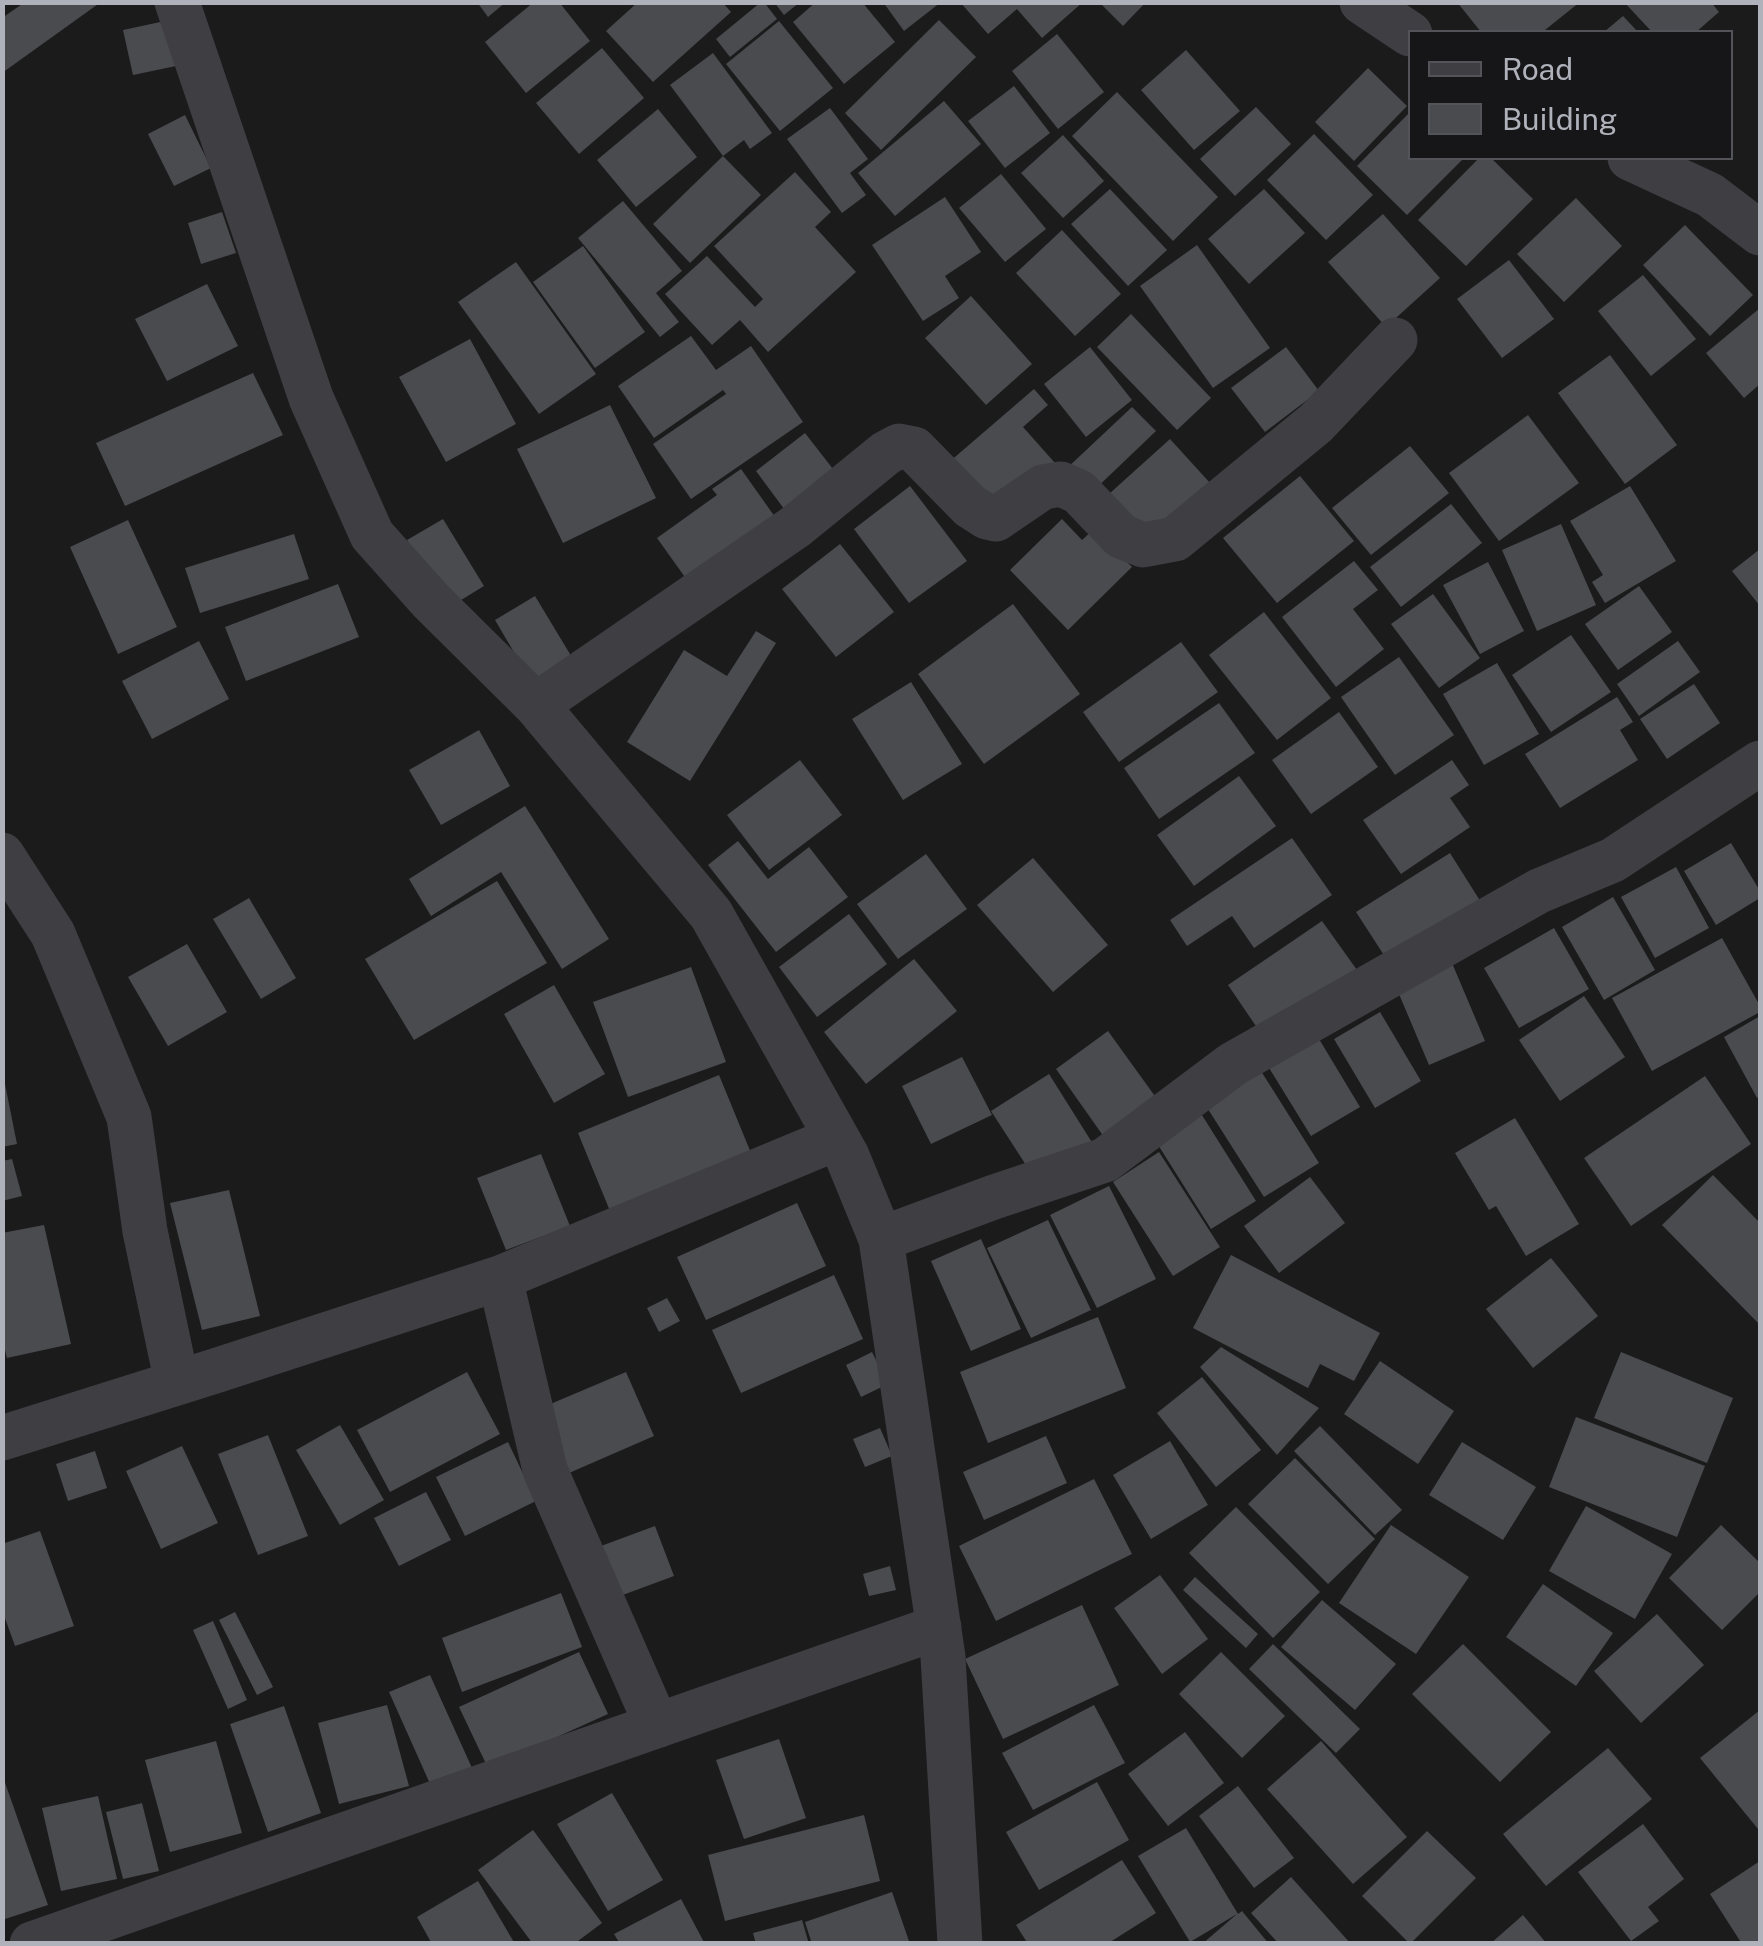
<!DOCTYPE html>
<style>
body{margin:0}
#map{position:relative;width:1763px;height:1946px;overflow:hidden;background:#1b1b1c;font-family:"Public Sans",sans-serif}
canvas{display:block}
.frame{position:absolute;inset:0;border:5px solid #afb2bb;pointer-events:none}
.legend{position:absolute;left:1408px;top:30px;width:325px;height:130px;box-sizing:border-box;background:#161618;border:2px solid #535459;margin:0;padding:12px 18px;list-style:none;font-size:30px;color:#afb2bb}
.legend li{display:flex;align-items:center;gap:20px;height:50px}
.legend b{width:50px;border:2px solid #535459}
</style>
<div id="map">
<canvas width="1763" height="1946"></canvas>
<div class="frame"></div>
<ul class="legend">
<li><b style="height:12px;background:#3e3e43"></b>Road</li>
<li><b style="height:28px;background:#4a4b4f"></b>Building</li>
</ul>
</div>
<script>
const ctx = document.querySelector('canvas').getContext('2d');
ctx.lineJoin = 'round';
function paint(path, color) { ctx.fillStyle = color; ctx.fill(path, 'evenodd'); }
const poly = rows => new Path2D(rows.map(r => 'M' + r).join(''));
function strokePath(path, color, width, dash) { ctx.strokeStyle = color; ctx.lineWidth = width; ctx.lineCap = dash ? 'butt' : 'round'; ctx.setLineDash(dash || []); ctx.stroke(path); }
const building = poly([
 [25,2,101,2,2,73,2,18],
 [477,2,506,2,488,17],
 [534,2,559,2,590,41,526,93,485,42],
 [638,2,722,2,731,12,653,82,606,31],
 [761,2,764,2,777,19,730,57,716,39],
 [774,2,800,2,784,15],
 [816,2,862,2,895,42,844,84,793,22],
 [883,2,941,2,904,31],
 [960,2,1083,2,1042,38,1017,9,988,34],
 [1099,2,1146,2,1123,26],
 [1457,2,1580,2,1545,30,1548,32,1481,32],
 [1624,2,1711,2,1719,12,1696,32,1652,32],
 [1623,16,1638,32,1604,32],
 [939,20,976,57,881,150,845,113],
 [165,21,176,66,133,75,123,30],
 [779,21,833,88,780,131,726,64],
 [1057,34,1104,92,1058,129,1012,71],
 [602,48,644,98,579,154,536,103],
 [1186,50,1240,111,1194,150,1141,90],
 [713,53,772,133,750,149,744,140,723,156,670,85],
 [1368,68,1407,106,1354,161,1315,122],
 [1014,86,1050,133,1005,168,968,121],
 [1117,92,1218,197,1173,241,1072,136],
 [944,101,981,144,895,216,858,173],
 [1256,107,1291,144,1235,196,1200,159],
 [830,108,868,159,850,173,866,195,842,213,787,139],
 [658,109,697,157,636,207,597,160],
 [1410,112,1410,158,1464,158,1407,215,1357,166],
 [185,115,211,168,174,186,148,134],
 [1314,134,1373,195,1326,240,1267,180],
 [1063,135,1104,181,1063,218,1021,173],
 [723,156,761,195,690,263,653,224],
 [1479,158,1491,158,1533,199,1466,266,1418,220],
 [795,172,831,212,815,227,856,272,768,352,740,320,712,345,665,294,707,256,755,307,763,299,714,246],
 [1001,174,1046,229,1005,262,959,208],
 [1110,189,1167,250,1128,286,1071,224],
 [1264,189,1305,233,1249,284,1208,239],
 [945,197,981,252,945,276,959,298,923,321,872,245],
 [1576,198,1622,246,1564,302,1517,254],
 [623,201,682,271,656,293,679,322,660,337,578,238],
 [222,212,236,253,201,264,188,223],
 [1383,214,1440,278,1386,327,1328,262],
 [1685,225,1753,295,1710,336,1643,265],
 [1062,230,1121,294,1075,336,1016,273],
 [1197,245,1270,348,1213,388,1140,286],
 [583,246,645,332,595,368,533,282],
 [1509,260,1554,319,1502,358,1457,299],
 [516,262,596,374,539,414,458,302],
 [1643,275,1696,339,1651,376,1598,311],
 [207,284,238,346,167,381,135,319],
 [971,296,1032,364,986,405,925,338],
 [1760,308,1760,384,1744,398,1706,353],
 [1131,314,1211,398,1177,430,1097,347],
 [691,336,716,370,751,346,803,422,691,499,653,444,726,394,723,390,654,438,618,386],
 [470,339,516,424,446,462,399,377],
 [1090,347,1132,400,1086,437,1044,384],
 [1286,347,1319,391,1265,432,1231,388],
 [1610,355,1677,445,1625,484,1558,393],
 [253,373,283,435,125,506,96,443],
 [1034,389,1048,405,1023,427,1055,463,995,516,948,463],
 [610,405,656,498,563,543,517,449],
 [1132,407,1156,431,1089,495,1065,470],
 [1528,415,1579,483,1499,541,1449,473],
 [805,433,840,478,790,517,756,471],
 [1170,439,1211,484,1139,548,1099,503],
 [1410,446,1449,493,1371,555,1332,508],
 [741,469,780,524,692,587,657,538,717,495,712,489],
 [1300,476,1354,541,1277,603,1223,538],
 [910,486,967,561,909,603,854,529],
 [1630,486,1676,561,1605,603,1592,582,1603,575,1570,521],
 [1451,504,1482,543,1401,607,1370,567],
 [443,519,484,586,448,608,407,540],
 [1062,519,1082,540,1094,529,1132,567,1068,630,1010,570],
 [128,520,177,627,118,654,70,547],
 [1561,524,1596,605,1537,631,1502,550],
 [294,534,309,579,200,613,185,568],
 [840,544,894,612,836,657,782,589],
 [1760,549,1760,606,1732,571],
 [1354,561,1378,590,1353,609,1384,649,1336,687,1282,617],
 [1488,562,1524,631,1480,654,1443,585],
 [338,584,359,637,246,681,225,627],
 [1639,586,1672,632,1618,670,1585,624],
 [1433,594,1480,658,1439,688,1391,624],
 [535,596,576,664,535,688,495,620],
 [1013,604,1080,694,984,764,918,674],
 [1264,612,1331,698,1277,740,1209,655],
 [756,631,776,643,690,781,627,742,684,650,727,676],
 [1571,635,1611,692,1551,732,1512,675],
 [199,641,229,699,152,739,122,681],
 [1678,641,1700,672,1639,716,1617,684],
 [1181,642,1218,692,1119,762,1083,712],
 [1399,657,1454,735,1395,775,1341,697],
 [1497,663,1539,734,1484,765,1443,694],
 [911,682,962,764,903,800,852,719],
 [1694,684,1720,723,1667,759,1640,719],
 [1617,697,1633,722,1620,730,1638,760,1560,808,1525,754],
 [1219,703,1255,753,1159,819,1124,768],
 [1339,712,1378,767,1311,814,1272,760],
 [479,730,510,786,441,825,409,770],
 [800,760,842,815,769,870,727,815],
 [1452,760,1469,785,1450,798,1470,827,1401,874,1363,820],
 [1239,776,1276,826,1194,886,1157,835],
 [525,806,609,939,562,969,501,872,431,916,409,879],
 [1292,838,1332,895,1254,948,1232,916,1187,946,1170,920],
 [738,841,768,879,809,847,848,897,776,952,708,865],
 [1731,843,1760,891,1760,898,1716,925,1684,871],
 [1450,853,1484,907,1391,966,1356,912],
 [926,854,967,909,898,959,857,904],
 [1033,858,1108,945,1053,992,977,905],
 [1676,867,1709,928,1655,958,1621,897],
 [497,881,547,963,414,1040,365,959],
 [1613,897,1655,970,1604,1000,1562,927],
 [249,898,296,978,261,999,213,919],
 [849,914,887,964,817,1017,779,967],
 [1322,921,1357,970,1262,1035,1228,985],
 [1554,928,1589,989,1519,1028,1484,968],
 [1722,938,1760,1006,1760,1012,1652,1071,1612,998],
 [187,944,227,1012,168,1046,128,977],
 [914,959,957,1011,866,1084,824,1032],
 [1452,963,1485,1041,1429,1065,1396,987],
 [691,967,726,1062,628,1097,593,1002],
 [554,985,605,1074,554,1103,504,1014],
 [1584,996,1625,1057,1560,1101,1519,1040],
 [1380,1012,1421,1081,1375,1108,1334,1039],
 [1760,1016,1760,1096,1757,1098,1724,1037],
 [1108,1031,1157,1099,1104,1137,1056,1069],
 [1316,1034,1360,1107,1311,1136,1266,1063],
 [962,1057,992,1115,931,1144,902,1086],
 [1261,1071,1319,1163,1264,1197,1206,1106],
 [1049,1074,1093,1144,1035,1179,991,1111],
 [719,1075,751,1153,610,1211,578,1133],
 [1705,1076,1751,1144,1631,1226,1584,1158],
 [2,1079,4,1079,17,1144,2,1147],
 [1195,1104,1256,1201,1211,1229,1150,1132],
 [1515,1118,1579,1224,1526,1256,1496,1206,1489,1210,1455,1153],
 [1159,1152,1220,1247,1173,1276,1113,1182],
 [541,1154,570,1226,506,1250,477,1178],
 [12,1159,22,1196,2,1201,2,1161],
 [1713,1175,1760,1223,1760,1325,1662,1225],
 [1310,1177,1345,1223,1279,1273,1244,1226],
 [1109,1186,1156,1279,1097,1308,1050,1215],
 [229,1190,260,1316,202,1330,170,1203],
 [797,1203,826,1266,706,1320,677,1257],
 [1048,1220,1091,1310,1031,1338,987,1248],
 [44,1225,71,1344,7,1358,2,1338,2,1233],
 [981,1239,1021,1329,971,1351,931,1261],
 [1231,1255,1380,1333,1354,1381,1320,1364,1308,1388,1193,1328],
 [1551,1258,1598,1316,1533,1368,1486,1309],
 [834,1275,863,1339,741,1393,712,1330],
 [667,1298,680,1321,659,1332,647,1308],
 [1098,1317,1126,1388,988,1443,960,1372],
 [1221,1347,1319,1408,1277,1455,1200,1367],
 [872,1352,888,1384,861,1397,846,1365],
 [1621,1352,1733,1398,1707,1463,1594,1418],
 [1380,1361,1454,1411,1418,1464,1344,1414],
 [467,1372,500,1434,390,1492,357,1430],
 [626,1372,654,1436,569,1473,541,1408],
 [1202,1377,1261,1450,1216,1487,1157,1413],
 [1576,1417,1705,1466,1677,1537,1549,1487],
 [340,1425,384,1500,340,1525,296,1450],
 [1320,1426,1402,1510,1375,1535,1294,1451],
 [880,1428,892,1456,865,1467,853,1439],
 [268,1435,308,1536,258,1555,218,1454],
 [1046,1436,1067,1483,984,1520,963,1472],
 [1170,1441,1208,1505,1151,1539,1113,1475],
 [508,1442,536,1501,465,1536,436,1477],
 [1462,1442,1536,1487,1503,1540,1429,1495],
 [182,1446,218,1523,161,1549,126,1471],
 [95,1451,107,1488,68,1501,56,1464],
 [1295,1458,1375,1539,1328,1584,1248,1504],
 [1094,1479,1132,1554,996,1621,959,1546],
 [426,1492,451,1540,399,1566,374,1518],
 [1586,1506,1672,1554,1635,1619,1549,1571],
 [1236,1507,1320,1592,1273,1638,1189,1553],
 [1391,1525,1469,1577,1416,1654,1339,1603],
 [1721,1525,1760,1563,1760,1592,1722,1630,1669,1578],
 [655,1526,674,1576,620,1596,601,1546],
 [40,1531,74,1626,15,1646,2,1610,2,1544],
 [890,1566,896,1590,869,1596,863,1574],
 [1160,1575,1208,1639,1162,1674,1114,1608],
 [1195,1577,1258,1634,1246,1648,1183,1590],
 [1543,1584,1613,1633,1576,1686,1506,1637],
 [561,1593,582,1647,462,1692,442,1638],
 [1322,1600,1396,1664,1355,1710,1281,1647],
 [1082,1605,1119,1685,1003,1739,965,1659],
 [235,1612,273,1687,257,1695,219,1620],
 [1657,1614,1704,1665,1641,1723,1594,1671],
 [213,1621,247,1700,228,1709,193,1630],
 [1273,1644,1360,1729,1336,1753,1249,1669],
 [1463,1644,1551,1732,1500,1782,1412,1694],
 [579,1652,608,1714,488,1768,459,1707],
 [1221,1652,1285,1716,1242,1758,1179,1694],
 [430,1675,472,1768,431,1786,389,1692],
 [387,1705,409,1786,339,1804,318,1723],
 [1094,1705,1125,1763,1033,1810,1002,1753],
 [284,1706,321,1813,268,1832,230,1724],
 [1760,1710,1760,1827,1758,1829,1700,1758],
 [1185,1732,1224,1783,1168,1826,1128,1774],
 [779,1739,806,1818,744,1839,716,1760],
 [216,1741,242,1833,170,1852,145,1760],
 [1321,1741,1407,1837,1353,1884,1267,1789],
 [1608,1748,1652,1799,1546,1886,1503,1834],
 [2,1774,48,1905,2,1920],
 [1097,1782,1129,1840,1039,1890,1006,1832],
 [1238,1786,1294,1858,1254,1888,1199,1816],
 [612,1793,663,1880,608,1911,557,1824],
 [98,1796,117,1879,61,1891,42,1808],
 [142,1803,159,1871,123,1879,106,1812],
 [864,1815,880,1881,725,1921,708,1855],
 [1643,1824,1684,1879,1648,1907,1659,1921,1631,1941,1578,1872],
 [1186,1828,1238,1914,1242,1911,1269,1944,1202,1944,1237,1914,1190,1942,1138,1856],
 [533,1830,602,1923,574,1944,533,1944,478,1870],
 [1427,1831,1476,1878,1410,1944,1362,1896],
 [1122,1860,1156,1913,1107,1944,1028,1944,1016,1925],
 [1760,1861,1760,1940,1755,1944,1742,1944,1710,1894],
 [1291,1877,1351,1944,1279,1944,1251,1913],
 [478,1881,515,1944,432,1944,417,1917],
 [892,1892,910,1944,812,1944,805,1922],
 [681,1899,705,1944,620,1944,614,1934],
 [1523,1915,1547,1944,1490,1944],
 [802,1920,809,1944,756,1944,753,1933]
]);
const minor = poly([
 [177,2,311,398,372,535,431,601,536,705,711,914,847,1156,881,1239,943,1657,960,1944],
 [1362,2,1410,34],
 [1630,158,1710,195,1760,233],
 [536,705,795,527,886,453,899,446,914,449,970,506,987,517,996,519,1043,487,1061,484,1079,492,1121,536,1143,545,1175,539,1316,423,1395,340],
 [2,855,53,934,129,1117,145,1231,177,1383],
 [881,1239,994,1197,1105,1160,1233,1064,1539,891,1613,860,1760,763],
 [500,1278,545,1470,657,1726],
 [2,1438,218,1370,500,1278,837,1138],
 [32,1944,939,1627]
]);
paint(building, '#4a4b4f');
strokePath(minor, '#3e3e43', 45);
</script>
